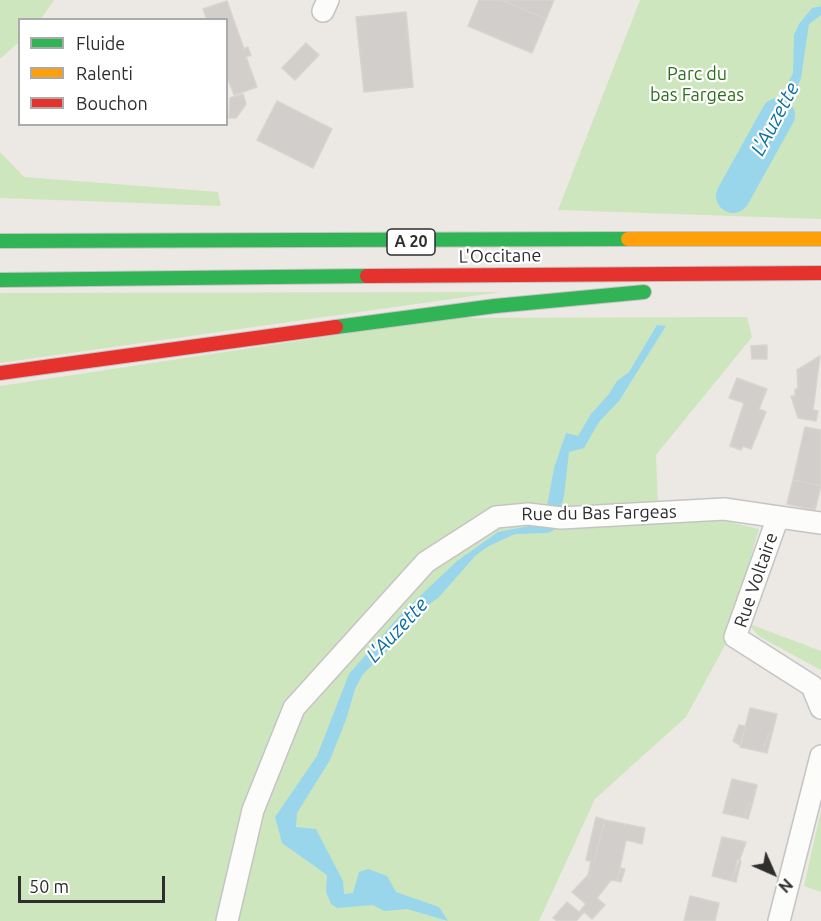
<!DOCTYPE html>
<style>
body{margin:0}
#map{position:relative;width:821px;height:921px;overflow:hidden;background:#ece8e4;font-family:Ubuntu,sans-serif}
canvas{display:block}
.legend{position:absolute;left:18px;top:18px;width:210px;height:108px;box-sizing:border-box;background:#fff;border:2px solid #ababab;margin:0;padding:8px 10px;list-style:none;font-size:18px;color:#2e2e2e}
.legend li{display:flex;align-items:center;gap:12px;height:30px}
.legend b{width:30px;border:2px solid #ababab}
.north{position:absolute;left:743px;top:843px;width:60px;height:60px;-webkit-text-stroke:4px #fff;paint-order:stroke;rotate:135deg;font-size:16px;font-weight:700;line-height:24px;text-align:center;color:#2e2e2e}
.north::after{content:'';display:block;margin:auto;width:21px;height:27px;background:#2e2e2e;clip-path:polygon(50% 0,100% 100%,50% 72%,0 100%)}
.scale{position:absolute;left:18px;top:876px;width:147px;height:27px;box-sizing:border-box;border:3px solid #2e2e2e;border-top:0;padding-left:8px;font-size:18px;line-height:21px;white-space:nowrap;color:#2e2e2e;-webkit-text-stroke:4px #fff;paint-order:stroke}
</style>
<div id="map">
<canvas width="821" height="921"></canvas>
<ul class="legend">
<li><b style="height:8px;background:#30b455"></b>Fluide</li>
<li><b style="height:8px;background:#ff9f0a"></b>Ralenti</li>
<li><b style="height:8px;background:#e5322d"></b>Bouchon</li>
</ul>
<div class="north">N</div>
<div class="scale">50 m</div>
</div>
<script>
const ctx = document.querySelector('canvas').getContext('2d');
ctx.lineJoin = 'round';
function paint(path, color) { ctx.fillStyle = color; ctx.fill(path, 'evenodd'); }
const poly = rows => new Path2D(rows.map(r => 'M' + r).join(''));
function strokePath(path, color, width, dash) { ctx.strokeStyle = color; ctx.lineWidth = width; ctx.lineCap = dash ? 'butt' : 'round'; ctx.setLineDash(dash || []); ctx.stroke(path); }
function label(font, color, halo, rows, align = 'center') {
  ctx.font = font + ' Ubuntu,sans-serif'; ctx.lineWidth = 4.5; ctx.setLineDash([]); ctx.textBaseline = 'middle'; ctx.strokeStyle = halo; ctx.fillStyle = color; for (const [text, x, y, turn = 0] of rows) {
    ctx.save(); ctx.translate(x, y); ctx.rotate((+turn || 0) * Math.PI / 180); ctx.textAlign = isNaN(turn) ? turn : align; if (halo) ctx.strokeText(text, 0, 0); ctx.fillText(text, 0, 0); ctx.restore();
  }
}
const green = poly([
 [0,0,54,0,41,19,20,20,19,42,0,59],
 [640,0,821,0,821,219,558,210],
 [0,152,24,177,218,192,221,206,0,198],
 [501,292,0,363,0,293],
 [747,317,752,337,656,455,658,505,759,529,724,647,686,717,595,799,539,921,0,921,0,386,450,318],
 [747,623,821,651,821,670,760,637],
 [821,810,821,892,804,886]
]);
const water = poly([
 [821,6,821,15,809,24,801,78,791,102,763,155,751,157,793,73,794,35,799,24,812,8],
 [657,325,666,326,619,401,599,422,584,448,569,452,564,496,554,530,548,533,515,534,489,546,476,555,439,597,419,612,390,648,363,674,355,689,347,717,330,760,297,813,296,827,316,829,343,881,344,894,353,893,359,872,368,869,387,876,396,892,439,907,448,921,407,909,384,911,373,905,337,908,331,904,326,892,327,875,282,843,275,817,317,756,349,674,403,612,457,561,498,532,544,523,554,468,566,433,578,436,591,414,609,394,617,381,629,372]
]);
const river = poly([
 [733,196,778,115]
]);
const building = poly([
 [479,0,501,0,546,19,532,53,468,26,479,0],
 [501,0,554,0,546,19,501,0],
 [227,1,244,49,248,47,251,55,246,57,257,87,234,95,226,74,226,20,207,20,203,9,227,1],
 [406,12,413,87,364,92,356,17,406,12],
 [306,43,319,55,295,80,282,68,306,43],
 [243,94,246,104,236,118,229,118,230,98,243,94],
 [277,101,332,129,313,168,257,140,277,101],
 [767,345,767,359,752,359,751,346,767,345],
 [820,356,813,410,818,411,816,421,798,418,791,396,795,396,795,389,798,389,797,370,820,356],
 [737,378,767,389,759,409,766,412,751,449,743,446,741,450,730,446,744,403,729,398,737,378],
 [805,427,821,430,821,486,793,480,805,427],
 [793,480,821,486,815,510,787,504,793,480],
 [750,708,777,714,772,734,768,734,763,752,740,747,750,708],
 [739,725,745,726,741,746,733,741,739,725],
 [768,734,772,734,767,753,763,752,768,734],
 [732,779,757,785,752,805,748,804,745,818,723,813,732,779],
 [748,804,752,805,748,819,745,818,748,804],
 [596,817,605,820,594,862,586,860,596,817],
 [605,820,645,828,642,844,626,840,617,881,611,880,597,898,605,905,592,919,584,912,576,921,557,921,553,918,567,902,579,912,586,904,572,892,588,875,591,861,594,862,605,820],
 [722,837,746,842,732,881,712,876,722,837],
 [737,860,741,861,736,882,732,881,737,860],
 [620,868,625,869,621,882,617,881,620,868],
 [690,896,719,903,715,921,684,921,690,896]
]);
const street = poly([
 [323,11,328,0],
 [778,517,735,637,812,686,821,708],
 [227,921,253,810,294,708,426,562,496,517,528,514,561,518,724,509,821,523],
 [779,921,821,756]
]);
const fast = poly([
 [0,241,628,239],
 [0,280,367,276],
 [336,327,495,306,644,292]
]);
const slow = poly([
 [628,239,821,239]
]);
const jam = poly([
 [367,276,821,273],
 [0,373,336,327]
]);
const shields = [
 [411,242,48]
];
const shieldNames = [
 ["A 20",411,242]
];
const parkNames = [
 ["Parc du",697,74],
 ["bas Fargeas",697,95]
];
const streetNames = [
 ["L'Occitane",500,256,-1],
 ["Rue du Bas Fargeas",599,513,-1],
 ["Rue Voltaire",756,580,-71]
];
const waterNames = [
 ["L'Auzette",775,119,-62],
 ["L'Auzette",397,630,-47]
];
paint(green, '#cee6be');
paint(water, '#99d6ec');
strokePath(river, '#99d6ec', 34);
paint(building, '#d1cecb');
strokePath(building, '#d7d4d0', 1.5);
strokePath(street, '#c5c4c5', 24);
strokePath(fast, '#c6c5c4', 16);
strokePath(slow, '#c6c5c4', 16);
strokePath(jam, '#c6c5c4', 16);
strokePath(street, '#fcfcfb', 21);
strokePath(fast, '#30b455', 14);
strokePath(slow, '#ff9f0a', 14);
strokePath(jam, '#e5322d', 14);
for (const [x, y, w] of shields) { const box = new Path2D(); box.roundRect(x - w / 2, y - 13, w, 26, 4.5); ctx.fillStyle = '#fff'; ctx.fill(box); strokePath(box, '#2e2e2e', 1.5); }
label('bold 16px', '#2e2e2e', null, shieldNames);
label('18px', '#2c6e1b', '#fff', parkNames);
label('18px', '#2e2e2e', '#fff', streetNames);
label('italic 20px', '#0d6fa3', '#fff', waterNames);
</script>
